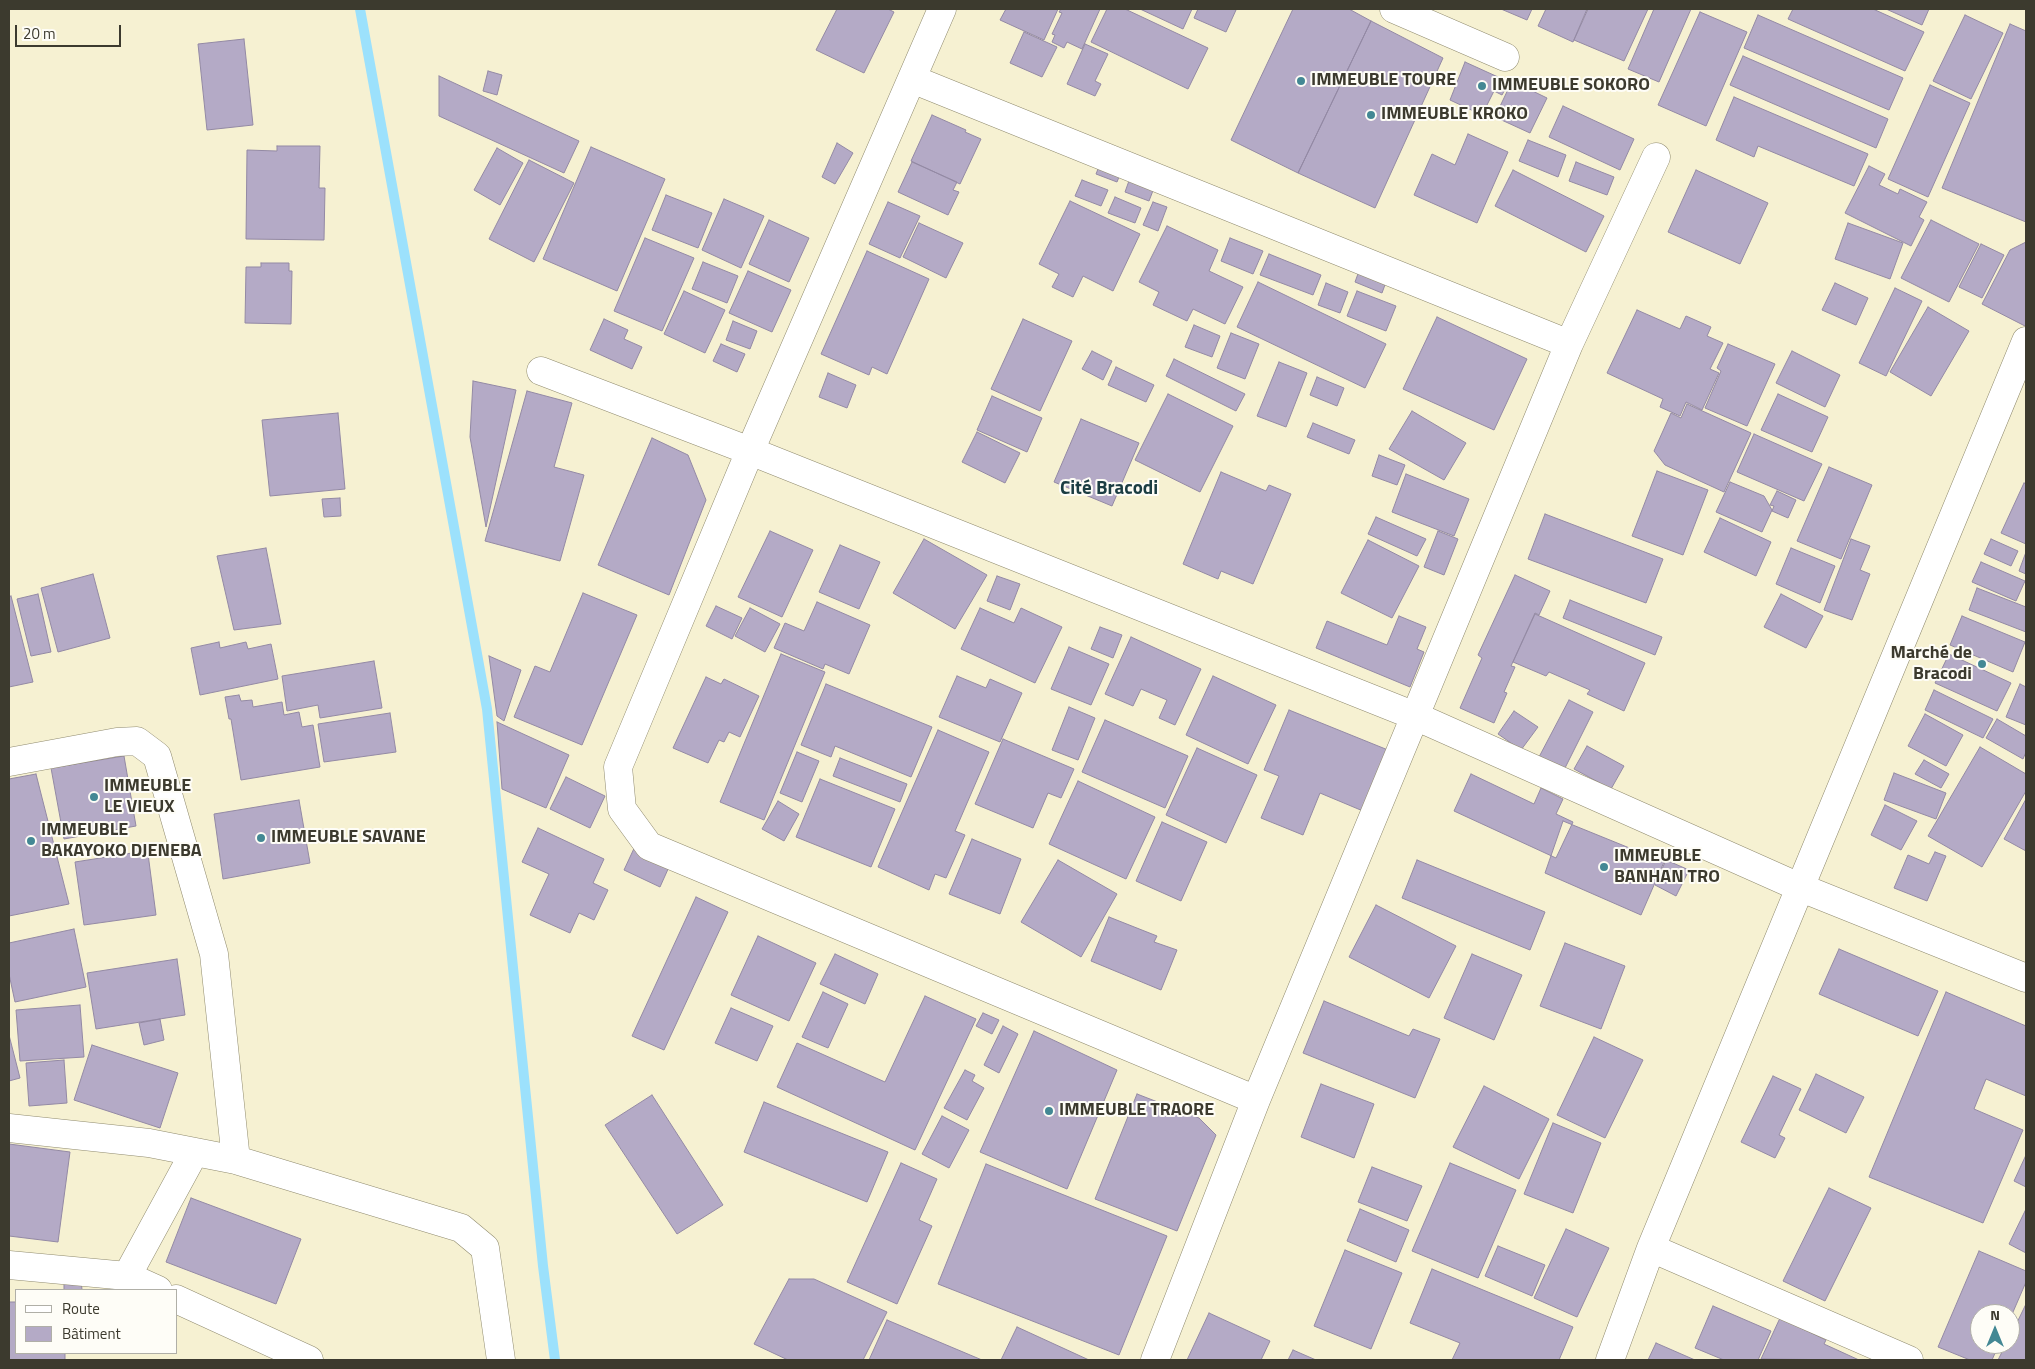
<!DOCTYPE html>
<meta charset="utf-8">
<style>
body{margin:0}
#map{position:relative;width:2035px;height:1369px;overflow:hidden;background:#f6f1d2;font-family:"Titillium Web",sans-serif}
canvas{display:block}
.frame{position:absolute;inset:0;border:10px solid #3c3a2e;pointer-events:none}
.legend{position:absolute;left:15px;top:1289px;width:162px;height:65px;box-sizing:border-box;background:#fefdf7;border:1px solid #b0afa7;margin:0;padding:6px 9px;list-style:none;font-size:15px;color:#3c3a2e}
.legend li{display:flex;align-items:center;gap:10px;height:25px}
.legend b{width:25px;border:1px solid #b0afa7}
.north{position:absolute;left:1970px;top:1304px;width:50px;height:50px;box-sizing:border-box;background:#fefdf7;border:1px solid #b0afa7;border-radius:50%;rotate:0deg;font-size:14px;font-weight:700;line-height:20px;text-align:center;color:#3c3a2e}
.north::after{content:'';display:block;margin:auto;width:18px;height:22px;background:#438894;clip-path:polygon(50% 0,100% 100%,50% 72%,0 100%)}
.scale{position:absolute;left:15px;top:25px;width:106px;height:22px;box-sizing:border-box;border:2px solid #3c3a2e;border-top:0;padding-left:6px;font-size:15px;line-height:18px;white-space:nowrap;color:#3c3a2e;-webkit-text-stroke:4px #fefdf7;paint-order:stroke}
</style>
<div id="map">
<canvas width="2035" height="1369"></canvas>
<div class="frame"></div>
<ul class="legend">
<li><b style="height:6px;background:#fff"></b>Route</li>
<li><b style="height:14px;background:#b4aac6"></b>Bâtiment</li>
</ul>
<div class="north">N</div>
<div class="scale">20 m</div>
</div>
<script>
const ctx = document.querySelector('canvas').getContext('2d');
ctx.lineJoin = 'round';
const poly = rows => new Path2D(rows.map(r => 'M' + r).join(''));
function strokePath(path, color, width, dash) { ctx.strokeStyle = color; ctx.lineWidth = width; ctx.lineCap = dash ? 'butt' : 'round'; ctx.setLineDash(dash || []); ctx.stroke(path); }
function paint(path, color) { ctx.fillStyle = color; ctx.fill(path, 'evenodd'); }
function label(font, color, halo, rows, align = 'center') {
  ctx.font = font + ' "Titillium Web",sans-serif'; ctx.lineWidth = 4; ctx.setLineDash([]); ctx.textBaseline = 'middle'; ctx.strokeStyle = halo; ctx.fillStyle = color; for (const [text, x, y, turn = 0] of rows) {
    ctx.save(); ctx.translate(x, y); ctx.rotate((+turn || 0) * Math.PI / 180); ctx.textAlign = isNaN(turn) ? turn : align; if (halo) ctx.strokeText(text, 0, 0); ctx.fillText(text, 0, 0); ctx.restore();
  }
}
const stream = poly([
 [360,9,487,709,543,1266,555,1360]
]);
const building = poly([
 [837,9,888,9,894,12,864,73,816,50,837,9],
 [1006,9,1058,9,1044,40,1000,20,1006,9],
 [1061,9,1100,9,1082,49,1067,42,1064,48,1052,42,1055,35,1052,34,1062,13,1059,12,1061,9],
 [1107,9,1125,9,1208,48,1188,89,1091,42,1107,9],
 [1140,9,1192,9,1183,29,1140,9],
 [1198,9,1233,9,1236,10,1226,32,1194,18,1198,9],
 [1293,9,1349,9,1371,21,1298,173,1231,140,1293,9],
 [1501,9,1532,9,1527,20,1501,9],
 [1546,9,1587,9,1573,42,1538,26,1546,9],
 [1588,9,1648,9,1624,61,1574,40,1588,9],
 [1654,9,1691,9,1659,82,1628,69,1654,9],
 [1793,9,1873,9,1924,32,1905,71,1788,19,1793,9],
 [1886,9,1929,9,1922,25,1886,9],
 [1700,12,1747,32,1706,126,1658,105,1700,12],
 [1758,15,1903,78,1889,110,1744,48,1758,15],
 [1965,15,2003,33,1971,99,1933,81,1965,15],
 [1371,21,1443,58,1375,208,1298,173,1371,21],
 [2010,24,2026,31,2026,222,1942,188,2010,24],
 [1024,32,1057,47,1042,77,1010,63,1024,32],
 [244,39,253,125,207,130,198,44,244,39],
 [1085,44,1108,54,1095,81,1101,84,1095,96,1067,84,1085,44],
 [1743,56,1888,119,1876,148,1730,85,1743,56],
 [1465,62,1509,82,1502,95,1494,91,1482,115,1450,100,1465,62],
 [488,71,502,75,497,95,483,91,488,71],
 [439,76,579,141,564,173,439,116,439,76],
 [1512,81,1547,98,1530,133,1495,117,1512,81],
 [1930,85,1970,103,1928,197,1888,179,1930,85],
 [1734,97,1868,154,1854,186,1758,146,1754,157,1716,140,1734,97],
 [1563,106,1634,139,1620,170,1549,137,1563,106],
 [932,115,966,130,965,132,981,139,960,184,911,161,932,115],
 [1468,134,1508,152,1477,223,1414,195,1432,154,1455,165,1468,134],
 [1528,140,1566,155,1558,177,1519,161,1528,140],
 [837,143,853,153,835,184,822,177,837,143],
 [277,146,320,146,319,188,325,188,324,240,246,239,247,150,277,151,277,146],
 [591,147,665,179,617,291,543,259,591,147],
 [497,148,523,163,500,205,474,190,497,148],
 [529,160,574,183,534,262,489,239,529,160],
 [912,162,957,182,953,190,959,192,948,215,898,192,912,162],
 [1576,162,1614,177,1607,195,1569,181,1576,162],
 [1100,164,1121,172,1117,182,1096,174,1100,164],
 [1869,166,1885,174,1879,185,1898,194,1900,189,1927,202,1919,217,1924,220,1911,246,1845,213,1869,166],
 [1513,170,1604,216,1586,252,1495,206,1513,170],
 [1696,170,1768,203,1740,264,1668,232,1696,170],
 [1130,178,1154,188,1149,201,1125,192,1130,178],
 [1082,180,1108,190,1101,206,1075,196,1082,180],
 [666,195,712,213,698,248,652,230,666,195],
 [1115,197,1141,208,1135,223,1108,213,1115,197],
 [724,199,764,216,741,268,702,250,724,199],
 [1070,201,1140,234,1113,291,1083,276,1073,297,1052,287,1059,274,1039,264,1070,201],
 [888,202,920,216,900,258,869,244,888,202],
 [1153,202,1167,207,1158,231,1143,225,1153,202],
 [769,220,809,238,789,282,749,264,769,220],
 [1931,220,1979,244,1949,302,1901,278,1931,220],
 [919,223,963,243,946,278,903,257,919,223],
 [1848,223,1903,243,1890,279,1835,259,1848,223],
 [1167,226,1218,250,1209,271,1243,287,1225,324,1193,309,1187,321,1153,305,1159,292,1139,282,1167,226],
 [645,238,694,258,662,331,614,311,645,238],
 [1230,238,1263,251,1253,274,1221,261,1230,238],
 [2026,242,2026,324,2025,326,1982,304,2010,250,2026,242],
 [1981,244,2004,255,1982,298,1959,287,1981,244],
 [867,251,929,279,887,374,872,367,869,375,821,354,867,251],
 [1269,254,1321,275,1313,295,1260,275,1269,254],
 [703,262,738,276,727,303,692,289,703,262],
 [261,263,289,263,289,271,292,271,291,324,245,323,246,267,261,267,261,263],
 [748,271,791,290,772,332,729,313,748,271],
 [1359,271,1386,282,1382,293,1355,282,1359,271],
 [1258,282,1386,344,1365,388,1237,327,1258,282],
 [1326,283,1348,292,1340,313,1318,305,1326,283],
 [1835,283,1868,298,1856,325,1822,310,1835,283],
 [1895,288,1922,301,1886,376,1859,363,1895,288],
 [684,291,725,310,705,353,664,334,684,291],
 [1357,291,1396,306,1386,331,1347,316,1357,291],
 [1928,307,1969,331,1931,396,1890,372,1928,307],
 [1637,310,1680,329,1686,316,1711,327,1707,336,1723,343,1710,369,1719,373,1702,410,1686,402,1680,416,1660,407,1663,399,1607,373,1637,310],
 [1437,317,1527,359,1494,430,1403,389,1437,317],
 [604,319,628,330,624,339,642,347,632,369,590,350,604,319],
 [1023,319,1072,341,1040,411,991,389,1023,319],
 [733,321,757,331,750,349,726,340,733,321],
 [1194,325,1220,336,1212,357,1185,347,1194,325],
 [1231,333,1259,344,1245,379,1217,368,1231,333],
 [721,344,745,354,737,372,713,361,721,344],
 [1728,344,1775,364,1747,426,1705,408,1721,371,1717,368,1728,344],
 [1092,351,1112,361,1103,380,1082,369,1092,351],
 [1792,351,1840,375,1825,407,1776,383,1792,351],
 [1174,359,1245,394,1236,411,1166,376,1174,359],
 [1279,362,1307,373,1286,427,1257,416,1279,362],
 [1116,367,1154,385,1146,402,1108,385,1116,367],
 [828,373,856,385,847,408,819,397,828,373],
 [1317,377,1344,388,1337,406,1310,395,1317,377],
 [473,381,516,390,486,527,470,437,473,381],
 [527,391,572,403,554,467,584,475,560,561,485,541,527,391],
 [1168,394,1233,426,1200,492,1135,460,1168,394],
 [1778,394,1828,417,1812,452,1761,430,1778,394],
 [992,396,1042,418,1027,452,977,430,992,396],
 [1687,404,1751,433,1724,492,1665,465,1654,451,1671,413,1681,418,1687,404],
 [1412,411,1466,443,1444,480,1389,449,1412,411],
 [338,413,345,489,270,496,262,420,338,413],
 [1081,419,1139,443,1112,506,1054,482,1081,419],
 [1313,423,1355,440,1349,454,1307,437,1313,423],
 [977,432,1020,453,1005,483,962,462,977,432],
 [1754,434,1822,464,1804,501,1737,472,1754,434],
 [652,438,688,455,706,500,669,595,598,565,652,438],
 [1379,455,1405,465,1397,485,1372,476,1379,455],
 [1829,467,1872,485,1841,559,1797,541,1829,467],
 [1657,471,1708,490,1683,555,1632,536,1657,471],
 [1221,472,1266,491,1269,485,1291,494,1253,584,1221,571,1218,579,1183,564,1221,472],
 [1406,474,1469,499,1454,536,1392,512,1406,474],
 [1730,482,1764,496,1772,510,1762,532,1716,512,1730,482],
 [2024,483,2026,484,2026,544,2001,533,2024,483],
 [1777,491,1796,500,1788,518,1772,511,1774,506,1770,505,1777,491],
 [340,498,341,516,324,517,322,499,340,498],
 [1545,514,1663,559,1646,603,1528,559,1545,514],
 [1376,517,1426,539,1417,556,1368,534,1376,517],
 [1720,518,1771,542,1756,576,1704,552,1720,518],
 [770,531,813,550,782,617,738,597,770,531],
 [1438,531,1458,539,1444,575,1424,567,1438,531],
 [924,539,987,575,955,629,893,593,924,539],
 [1851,539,1870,546,1860,570,1870,574,1852,620,1824,610,1851,539],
 [1991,539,2018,551,2011,566,1984,554,1991,539],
 [1368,540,1419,566,1392,618,1341,593,1368,540],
 [840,545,880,562,859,609,819,592,840,545],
 [266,548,281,624,234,630,217,556,266,548],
 [1791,548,1835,566,1820,603,1776,584,1791,548],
 [2026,552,2026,574,2019,571,2026,552],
 [1981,562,2025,581,2016,601,1972,582,1981,562],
 [93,574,110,638,58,652,41,588,93,574],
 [1515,575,1550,591,1539,615,1535,613,1511,666,1515,667,1504,692,1507,693,1494,723,1460,708,1482,658,1478,655,1515,575],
 [997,576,1020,584,1010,610,987,601,997,576],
 [1977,588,2026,607,2026,632,1969,610,1977,588],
 [583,593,637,615,582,745,514,717,535,666,550,672,583,593],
 [38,594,51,652,31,656,17,599,38,594],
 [1781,594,1823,616,1806,648,1764,627,1781,594],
 [11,596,33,682,9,687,9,597,11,596],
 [1570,600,1662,637,1655,655,1563,618,1570,600],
 [817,602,870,625,849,674,825,664,823,669,774,648,785,623,804,631,817,602],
 [716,606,742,618,732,639,706,626,716,606],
 [750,608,780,624,765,652,735,636,750,608],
 [980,608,1014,623,1021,608,1062,627,1035,683,961,649,980,608],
 [1535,614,1645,663,1624,711,1587,694,1590,690,1549,672,1546,676,1513,662,1535,614],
 [1399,616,1426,627,1417,649,1424,652,1410,687,1316,648,1327,621,1387,645,1399,616],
 [1962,616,2025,642,2013,672,1950,645,1962,616],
 [1100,627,1122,635,1113,658,1091,649,1100,627],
 [1131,637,1201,669,1175,725,1159,718,1167,700,1141,689,1133,706,1105,694,1131,637],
 [219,642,220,648,246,642,248,649,271,644,278,679,200,695,191,648,219,642],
 [1069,647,1109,664,1091,705,1051,689,1069,647],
 [781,654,825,672,764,820,720,802,781,654],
 [1949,654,2011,683,1997,711,1935,683,1949,654],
 [489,656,521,670,504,721,497,716,489,656],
 [374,661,382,708,320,718,318,705,287,711,282,676,374,661],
 [957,676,986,688,990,679,1022,693,1000,742,939,717,957,676],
 [1213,676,1276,705,1248,764,1186,735,1213,676],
 [706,677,721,684,724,679,759,696,740,737,729,732,724,742,719,740,708,763,673,748,706,677],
 [826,684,932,727,911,777,835,746,831,757,801,745,826,684],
 [2020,684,2026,687,2026,725,2006,717,2020,684],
 [1934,690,1993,719,1983,738,1925,710,1934,690],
 [239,695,241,701,252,700,253,707,282,702,284,715,299,712,302,727,313,725,320,767,241,780,231,719,229,719,225,697,239,695],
 [1569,700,1593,712,1564,770,1539,757,1569,700],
 [1069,707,1095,718,1078,760,1052,750,1069,707],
 [1289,710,1388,750,1363,811,1320,793,1303,835,1261,818,1279,776,1264,770,1289,710],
 [1514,711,1538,727,1521,750,1498,734,1514,711],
 [390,713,396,752,324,762,318,724,390,713],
 [1925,714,1963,735,1946,766,1908,746,1925,714],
 [1997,719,2026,736,2026,752,2023,759,1986,738,1997,719],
 [1105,720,1188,756,1165,808,1082,772,1105,720],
 [497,722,569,755,546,808,502,789,497,722],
 [938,730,989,752,955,831,965,835,946,878,935,874,929,890,878,867,938,730],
 [1003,739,1074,769,1061,798,1048,793,1033,828,975,804,1003,739],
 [1587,746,1624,766,1611,789,1574,769,1587,746],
 [1980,747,2026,774,2026,791,1982,867,1928,836,1980,747],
 [1197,748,1257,775,1226,843,1166,815,1197,748],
 [797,752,819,761,802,802,780,793,797,752],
 [124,756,136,826,64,839,51,768,124,756],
 [840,758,907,784,900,802,833,776,840,758],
 [1924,760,1949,774,1941,788,1915,774,1924,760],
 [1894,773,1946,793,1936,819,1884,800,1894,773],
 [36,774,69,904,9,916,9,779,36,774],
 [1471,774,1534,804,1541,788,1563,799,1556,814,1573,822,1556,858,1454,811,1471,774],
 [566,777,605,796,590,828,550,809,566,777],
 [820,779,895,809,871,867,796,837,820,779],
 [1078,781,1155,817,1126,879,1049,844,1078,781],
 [2026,799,2026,851,2004,839,2026,799],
 [299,800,310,863,223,879,214,814,299,800],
 [778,801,799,814,784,841,762,829,778,801],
 [1885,805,1917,821,1901,850,1871,835,1885,805],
 [1563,821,1664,862,1641,915,1545,873,1563,821],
 [1162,822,1207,842,1181,901,1136,881,1162,822],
 [538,828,604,859,593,883,608,890,594,920,579,913,570,933,530,915,549,874,522,862,538,828],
 [972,839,1021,859,1000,914,949,894,972,839],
 [637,842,673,858,660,887,624,870,637,842],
 [147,846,156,915,84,925,75,862,132,853,132,849,147,846],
 [1935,852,1946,856,1927,901,1894,888,1908,855,1929,864,1935,852],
 [1058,860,1117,894,1081,957,1021,922,1058,860],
 [1417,860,1545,912,1530,950,1402,898,1417,860],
 [1666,860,1689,870,1676,896,1655,885,1666,860],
 [696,897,728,912,664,1050,632,1036,696,897],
 [1376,905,1456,946,1429,998,1349,957,1376,905],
 [1109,917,1157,936,1154,942,1177,950,1161,990,1091,961,1109,917],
 [74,929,86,987,15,1002,9,974,9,943,74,929],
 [758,936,816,963,789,1021,731,995,758,936],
 [1565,943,1625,966,1601,1029,1540,1006,1565,943],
 [1839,949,1938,991,1918,1036,1819,994,1839,949],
 [835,954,878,974,865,1004,820,984,835,954],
 [1472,954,1522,975,1494,1040,1444,1018,1472,954],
 [177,959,185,1015,96,1029,87,973,177,959],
 [823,992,848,1004,828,1048,802,1037,823,992],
 [1946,992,2026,1026,2026,1096,1986,1079,1974,1109,2023,1130,1983,1223,1869,1177,1946,992],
 [925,996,976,1019,915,1150,777,1087,797,1043,885,1082,925,996],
 [1324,1001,1409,1036,1413,1029,1440,1039,1415,1098,1303,1053,1324,1001],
 [80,1005,84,1057,20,1061,16,1010,80,1005],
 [731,1008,773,1026,757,1061,715,1043,731,1008],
 [983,1013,999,1020,992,1034,976,1026,983,1013],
 [160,1019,164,1040,144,1045,139,1023,160,1019],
 [1003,1026,1018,1034,999,1073,984,1065,1003,1026],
 [1034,1031,1117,1070,1067,1189,980,1152,1034,1031],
 [9,1035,20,1078,9,1081,9,1035],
 [1594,1037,1643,1060,1605,1138,1557,1115,1594,1037],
 [92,1045,178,1073,160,1128,74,1100,92,1045],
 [64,1060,67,1103,29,1106,26,1063,64,1060],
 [965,1070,975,1075,972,1081,984,1088,967,1120,944,1108,965,1070],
 [1816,1074,1864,1097,1846,1133,1799,1110,1816,1074],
 [1773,1076,1801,1089,1779,1135,1785,1138,1775,1158,1741,1142,1773,1076],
 [1321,1084,1374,1104,1354,1158,1301,1137,1321,1084],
 [1484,1086,1549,1119,1519,1179,1453,1147,1484,1086],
 [1137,1094,1199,1118,1216,1135,1177,1231,1095,1199,1137,1094],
 [652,1095,723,1205,677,1234,605,1125,652,1095],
 [764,1102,888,1152,867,1202,744,1152,764,1102],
 [942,1116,969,1130,949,1168,922,1154,942,1116],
 [1553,1123,1601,1143,1573,1213,1524,1194,1553,1123],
 [9,1144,70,1152,58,1242,9,1236,9,1144],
 [2026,1155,2026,1187,2014,1181,2026,1155],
 [901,1163,937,1179,919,1220,932,1226,897,1304,847,1282,901,1163],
 [1450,1163,1516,1190,1478,1278,1412,1251,1450,1163],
 [986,1164,1167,1236,1119,1355,938,1284,986,1164],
 [1372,1167,1422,1186,1407,1221,1358,1202,1372,1167],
 [1829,1188,1871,1208,1825,1301,1783,1281,1829,1188],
 [191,1198,301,1239,276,1304,166,1262,191,1198],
 [1360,1209,1409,1230,1396,1262,1347,1241,1360,1209],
 [2026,1209,2026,1253,2009,1244,2026,1209],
 [1566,1229,1609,1248,1577,1317,1534,1298,1566,1229],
 [1498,1246,1545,1265,1532,1296,1485,1276,1498,1246],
 [1345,1250,1402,1273,1371,1349,1314,1326,1345,1250],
 [1979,1251,2026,1271,2026,1282,2010,1319,2010,1314,1980,1314,1980,1344,1999,1344,1992,1360,1970,1360,1938,1347,1979,1251],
 [1432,1269,1573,1327,1559,1360,1452,1360,1460,1343,1410,1323,1432,1269],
 [81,1278,82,1290,64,1290,64,1279,81,1278],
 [789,1279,814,1279,887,1312,863,1360,788,1360,754,1344,789,1279],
 [9,1302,16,1302,16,1353,65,1353,65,1360,9,1360,9,1302],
 [2026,1304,2026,1360,1998,1360,2006,1344,2010,1344,2010,1337,2026,1304],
 [1713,1306,1771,1331,1758,1360,1724,1360,1695,1348,1713,1306],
 [1209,1313,1270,1341,1261,1360,1187,1360,1209,1313],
 [1780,1318,1826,1340,1824,1344,1859,1360,1761,1359,1780,1318],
 [887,1320,982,1360,869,1360,887,1320],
 [1017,1327,1089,1360,1001,1360,1017,1327],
 [1656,1343,1695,1360,1648,1360,1656,1343],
 [1293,1350,1316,1360,1288,1360,1293,1350]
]);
const street = poly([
 [942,9,750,451,618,767,622,809,649,846,1256,1100],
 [1394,9,1505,57],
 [912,79,1569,344],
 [541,371,750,451,1415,716,1799,887,2026,978],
 [9,762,117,742,137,741,157,756,214,954,236,1160],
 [9,1128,149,1143,236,1160,461,1228,485,1248,501,1360],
 [1651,1248,1909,1360],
 [9,1265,127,1276,158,1290],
 [127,1276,194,1153],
 [176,1299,309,1360],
 [1155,1360,1256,1100,1569,344,1656,157],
 [1610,1360,1651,1248,2026,341]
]);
const markers = [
 [1301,81,5,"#438894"],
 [1482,86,5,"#438894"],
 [1371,115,5,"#438894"],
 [1982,664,5,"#438894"],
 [94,797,5,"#438894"],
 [261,838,5,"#438894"],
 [31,841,5,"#438894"],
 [1604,867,5,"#438894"],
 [1049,1111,5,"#438894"]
];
const poiNames = [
 ["IMMEUBLE TOURE",1311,81],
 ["IMMEUBLE SOKORO",1492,86],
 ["IMMEUBLE KROKO",1381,115],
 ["Marché de",1972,654,"right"],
 ["Bracodi",1972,675,"right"],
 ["IMMEUBLE",104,787],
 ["LE VIEUX",104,808],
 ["IMMEUBLE",41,831],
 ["BAKAYOKO DJENEBA",41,852],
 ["IMMEUBLE SAVANE",271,838],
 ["IMMEUBLE",1614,857],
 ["BANHAN TRO",1614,878],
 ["IMMEUBLE TRAORE",1059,1111]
];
const neighbourhoodNames = [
 ["Cité Bracodi",1109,489]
];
strokePath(stream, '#9ce1fc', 10);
paint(building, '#b4aac6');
strokePath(building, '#9389a4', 1);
strokePath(street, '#908b6f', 29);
strokePath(street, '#fff', 28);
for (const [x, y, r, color] of markers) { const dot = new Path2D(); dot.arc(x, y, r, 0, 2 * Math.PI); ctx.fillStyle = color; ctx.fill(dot); strokePath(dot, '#fefdf7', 2); }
label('bold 18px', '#3c3a2e', '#fefdf7', poiNames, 'left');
label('bold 19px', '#1b3d42', '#fefdf7', neighbourhoodNames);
</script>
